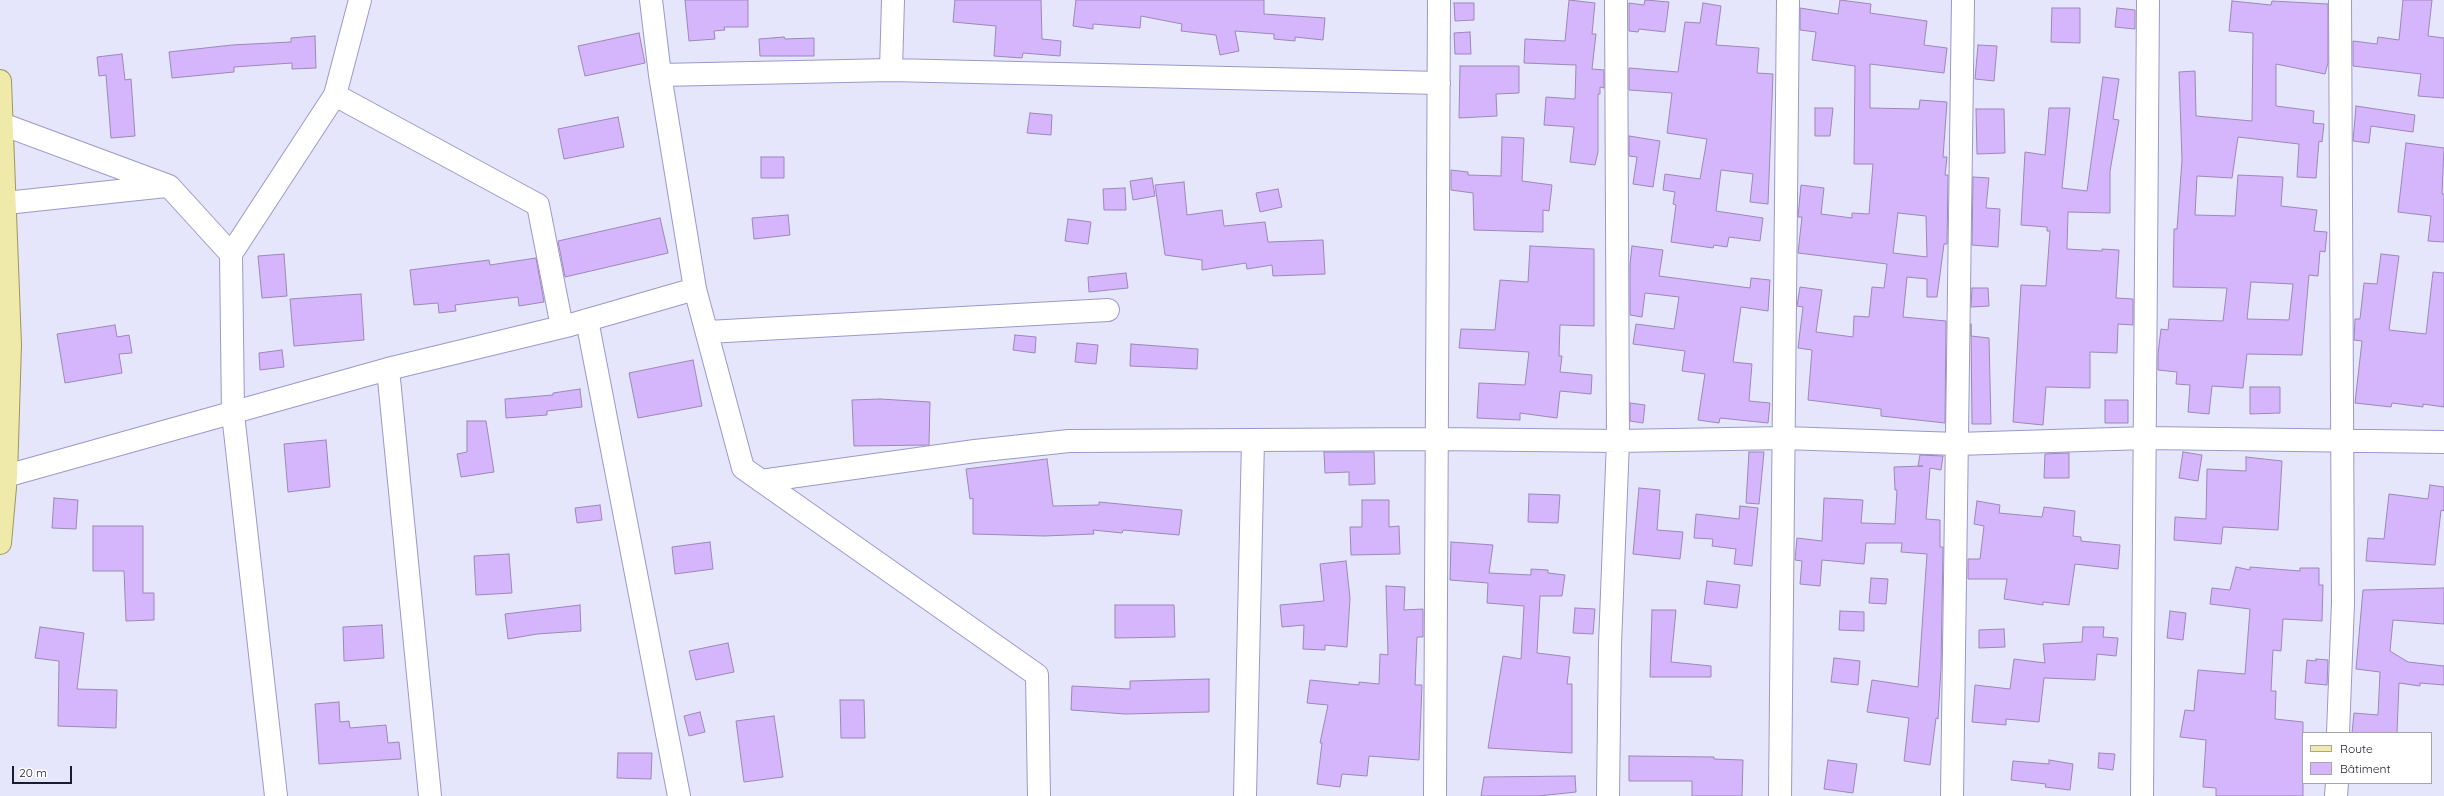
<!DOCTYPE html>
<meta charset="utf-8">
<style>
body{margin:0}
#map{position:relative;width:2444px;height:796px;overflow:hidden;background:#e5e6fc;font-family:Quicksand,sans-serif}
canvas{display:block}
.legend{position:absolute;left:2302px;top:732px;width:130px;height:52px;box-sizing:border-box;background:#fff;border:1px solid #a4a4ac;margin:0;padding:5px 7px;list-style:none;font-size:12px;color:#1b1b2f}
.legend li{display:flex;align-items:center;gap:8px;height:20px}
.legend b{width:20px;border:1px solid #a4a4ac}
.scale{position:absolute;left:12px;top:766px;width:60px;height:18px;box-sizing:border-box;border:2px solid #1b1b2f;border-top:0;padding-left:5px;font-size:12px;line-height:14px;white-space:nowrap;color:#1b1b2f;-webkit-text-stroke:3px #fff;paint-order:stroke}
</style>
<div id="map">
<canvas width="2444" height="796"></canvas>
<ul class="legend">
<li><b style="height:5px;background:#efe9aa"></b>Route</li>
<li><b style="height:11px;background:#d5b6fc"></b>Bâtiment</li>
</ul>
<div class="scale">20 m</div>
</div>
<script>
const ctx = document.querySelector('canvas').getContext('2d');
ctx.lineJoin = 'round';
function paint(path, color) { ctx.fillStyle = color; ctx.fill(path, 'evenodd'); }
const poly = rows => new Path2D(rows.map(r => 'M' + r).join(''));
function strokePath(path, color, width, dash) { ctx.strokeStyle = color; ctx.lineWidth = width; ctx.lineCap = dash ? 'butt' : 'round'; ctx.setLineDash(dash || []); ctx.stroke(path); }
const building = poly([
 [685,0,748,0,748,27,724,27,725,30,714,31,715,39,689,41,685,0],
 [955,0,1041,0,1042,39,1061,41,1060,56,1023,53,1022,58,994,56,996,26,953,22,955,0],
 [1076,0,1264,0,1264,14,1325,18,1323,40,1295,37,1295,41,1274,39,1274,34,1235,31,1239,51,1220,55,1216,35,1181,31,1182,24,1141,16,1140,28,1093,24,1093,29,1073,26,1076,0],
 [1569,0,1595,3,1592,34,1596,34,1592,69,1604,70,1604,88,1600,87,1600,94,1598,94,1598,152,1595,165,1570,162,1574,127,1544,125,1546,97,1575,99,1576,65,1524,63,1525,39,1565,41,1569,0],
 [1645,0,1669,2,1665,32,1639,29,1638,32,1629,31,1629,3,1644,5,1645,0],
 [1840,0,1871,4,1870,13,1927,21,1924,45,1947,48,1944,73,1870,64,1870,108,1919,109,1920,100,1947,102,1943,157,1947,157,1945,175,1948,175,1947,244,1944,244,1937,297,1927,297,1927,279,1907,277,1903,317,1946,321,1945,423,1881,416,1881,409,1808,400,1812,350,1798,348,1803,307,1797,306,1800,287,1822,290,1816,332,1853,337,1854,316,1869,317,1872,287,1884,288,1887,264,1798,253,1802,217,1798,217,1801,185,1824,188,1821,214,1852,218,1852,213,1869,214,1873,164,1854,164,1855,66,1812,60,1816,32,1800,30,1800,8,1838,14,1840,0],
 [1898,213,1926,216,1927,257,1893,253,1898,213],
 [2403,0,2432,0,2428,36,2444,38,2444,98,2418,96,2421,74,2353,66,2353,41,2377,44,2378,37,2399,40,2403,0],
 [2232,1,2271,5,2272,1,2328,4,2328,63,2325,74,2276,64,2276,106,2314,111,2313,123,2324,124,2322,142,2319,141,2316,178,2297,177,2299,144,2238,137,2232,178,2197,176,2195,215,2235,216,2238,175,2283,177,2281,206,2317,210,2314,231,2327,232,2325,252,2320,251,2318,276,2309,275,2302,355,2247,354,2243,388,2212,386,2209,414,2188,412,2190,385,2176,384,2177,372,2158,370,2158,354,2161,329,2168,330,2169,319,2223,321,2227,288,2173,287,2174,229,2177,229,2182,160,2179,72,2195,71,2196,116,2252,121,2253,33,2229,31,2232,1],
 [2251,282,2293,284,2289,320,2247,319,2251,282],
 [1454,3,1474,3,1474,20,1455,21,1454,3],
 [1703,3,1721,6,1716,45,1759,48,1757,73,1773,74,1768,204,1750,202,1753,174,1721,170,1716,211,1763,218,1760,241,1729,237,1727,247,1714,245,1713,248,1671,242,1676,205,1673,204,1675,192,1663,190,1665,174,1700,179,1707,139,1667,133,1672,93,1629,90,1629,68,1678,72,1685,22,1700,23,1703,3],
 [2052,8,2080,8,2080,43,2051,42,2052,8],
 [2117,8,2135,10,2135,29,2115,27,2117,8],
 [1470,32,1471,54,1455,54,1454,33,1470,32],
 [639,33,645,63,585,76,578,46,639,33],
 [315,36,316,68,292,69,292,63,234,67,234,72,172,78,169,52,232,45,291,42,291,38,315,36],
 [784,37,785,39,814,38,814,56,760,56,759,39,784,37],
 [1978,45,1997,46,1994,81,1975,79,1978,45],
 [122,54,125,80,131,79,135,136,111,138,106,75,99,76,97,57,122,54],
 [1460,66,1519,66,1519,93,1496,94,1497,116,1459,118,1460,66],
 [2103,77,2119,79,2113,119,2119,120,2110,171,2110,213,2068,212,2067,249,2102,251,2102,249,2119,250,2116,298,2133,299,2133,325,2118,324,2117,353,2090,352,2090,388,2046,387,2043,425,2013,422,2021,285,2046,286,2050,231,2047,231,2047,227,2021,225,2025,152,2045,155,2049,108,2070,108,2062,188,2087,191,2103,77],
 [2356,106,2415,115,2413,132,2371,126,2369,143,2353,141,2356,106],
 [1815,108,1833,108,1830,136,1815,136,1815,108],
 [1976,109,2004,109,2005,153,1977,154,1976,109],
 [1030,113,1052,115,1051,135,1027,133,1030,113],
 [618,117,624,147,564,159,558,129,618,117],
 [1629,136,1660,141,1653,187,1633,184,1637,157,1629,156,1629,136],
 [1502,137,1524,138,1522,181,1552,185,1549,211,1543,210,1543,232,1474,230,1473,193,1451,190,1451,170,1468,172,1468,175,1501,176,1502,137],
 [2406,143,2444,148,2442,194,2444,194,2444,242,2428,241,2431,216,2398,212,2406,143],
 [761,157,784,157,784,178,761,178,761,157],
 [1973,177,1989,178,1986,208,2000,209,1998,247,1972,245,1973,177],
 [1152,178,1155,196,1133,200,1130,181,1152,178],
 [1184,182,1187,215,1222,210,1224,226,1265,222,1268,242,1323,240,1325,274,1273,276,1272,265,1247,269,1246,263,1202,270,1202,260,1165,255,1155,185,1184,182],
 [1125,188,1126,210,1104,210,1103,189,1125,188],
 [1278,189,1282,207,1260,212,1256,193,1278,189],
 [788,215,790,235,754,239,752,218,788,215],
 [660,218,668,253,565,277,558,241,660,218],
 [1068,219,1091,222,1088,244,1065,241,1068,219],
 [1530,246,1594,249,1594,326,1560,325,1559,356,1562,356,1560,372,1592,375,1591,394,1560,391,1557,418,1520,413,1520,420,1477,418,1479,383,1525,385,1529,352,1459,348,1461,329,1495,330,1500,280,1528,282,1530,246],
 [1632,246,1663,250,1659,276,1750,288,1751,278,1770,280,1768,311,1741,307,1733,362,1752,364,1749,401,1770,403,1768,423,1720,418,1719,423,1698,420,1705,374,1682,371,1685,351,1633,344,1636,324,1674,329,1679,297,1645,293,1642,317,1630,315,1630,264,1632,246],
 [284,254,287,296,262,298,258,256,284,254],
 [2381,254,2399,256,2389,330,2426,334,2433,272,2444,273,2444,407,2423,404,2423,407,2392,403,2391,407,2355,403,2362,341,2354,340,2355,319,2360,319,2364,283,2377,284,2381,254],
 [536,258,544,302,519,306,518,297,455,305,456,311,439,313,438,303,414,305,410,270,489,260,490,265,536,258],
 [1126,273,1128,288,1089,292,1088,277,1126,273],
 [1972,288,1988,288,1989,306,1971,307,1972,288],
 [361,294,364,340,294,346,290,299,361,294],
 [1971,324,1971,336,1989,338,1991,424,1972,424,1971,324],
 [115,325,117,337,129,335,132,353,119,354,122,373,65,383,57,334,115,325],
 [1015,335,1036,337,1035,353,1013,350,1015,335],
 [1077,343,1098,345,1096,364,1075,362,1077,343],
 [1131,344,1198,349,1197,369,1130,366,1131,344],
 [282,350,284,367,260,370,259,353,282,350],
 [693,360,702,406,638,418,629,373,693,360],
 [2250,387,2280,387,2280,413,2250,414,2250,387],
 [580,389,582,407,547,411,547,415,506,418,505,399,553,395,553,393,580,389],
 [880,399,930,402,929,445,854,446,852,400,880,399],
 [2105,400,2128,400,2128,423,2105,423,2105,400],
 [1630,403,1645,405,1643,423,1630,421,1630,403],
 [467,421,486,421,494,472,461,477,457,454,467,452,467,421],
 [326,440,330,487,288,492,284,444,326,440],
 [1324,452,1374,452,1375,484,1349,485,1349,472,1325,473,1324,452],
 [1749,452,1764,452,1759,504,1746,503,1749,452],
 [2183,452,2202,455,2198,481,2179,478,2183,452],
 [2069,453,2069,478,2044,478,2045,454,2069,453],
 [1920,455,1943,456,1941,470,1930,468,1926,519,1940,520,1940,547,1943,547,1941,668,1938,719,1936,718,1930,765,1904,761,1909,718,1867,712,1872,680,1918,687,1927,554,1901,552,1902,543,1866,543,1864,564,1822,560,1820,586,1800,584,1802,561,1795,560,1797,538,1822,541,1824,498,1863,500,1861,523,1895,524,1897,490,1895,490,1894,467,1923,466,1918,466,1920,455],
 [2246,457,2282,461,2278,530,2223,527,2221,544,2174,540,2175,517,2206,519,2207,469,2246,471,2246,457],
 [1047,459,1053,506,1099,505,1099,502,1182,510,1179,535,1123,530,1122,533,1093,530,1094,534,1044,536,973,534,973,498,970,499,966,469,1047,459],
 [2430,485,2444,487,2444,511,2441,510,2435,565,2366,561,2368,538,2384,539,2389,494,2428,499,2430,485],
 [1639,488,1660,490,1657,530,1683,532,1680,559,1633,554,1639,488],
 [1529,494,1560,495,1558,523,1528,522,1529,494],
 [54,498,78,500,76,529,52,528,54,498],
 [1362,500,1389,500,1389,527,1399,526,1400,554,1351,555,1350,527,1362,527,1362,500],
 [1977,501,2000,505,1999,513,2042,517,2044,507,2075,511,2073,536,2081,537,2081,541,2120,545,2118,569,2075,564,2069,605,2043,602,2043,605,2004,599,2007,579,1968,579,1968,559,1980,559,1984,526,1974,524,1977,501],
 [600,505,602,520,577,523,575,508,600,505],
 [1740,506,1758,508,1752,566,1734,564,1736,549,1712,546,1713,539,1694,538,1696,514,1739,519,1740,506],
 [93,526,143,526,143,593,154,593,154,620,126,621,124,571,93,571,93,526],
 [710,542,713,569,675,574,672,547,710,542],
 [1451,542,1493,545,1489,573,1531,575,1531,569,1548,570,1548,573,1565,575,1562,596,1540,596,1537,653,1570,657,1567,684,1572,684,1572,753,1488,748,1503,656,1521,659,1524,606,1487,603,1488,583,1450,580,1451,542],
 [509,554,512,593,476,595,474,556,509,554],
 [1346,561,1350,598,1347,647,1325,645,1325,650,1303,649,1304,625,1282,627,1280,605,1324,601,1320,564,1346,561],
 [2236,567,2250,570,2250,567,2300,571,2300,568,2319,568,2319,585,2323,585,2322,621,2283,619,2281,651,2273,650,2271,691,2276,691,2275,719,2303,722,2303,796,2216,796,2216,788,2203,787,2206,740,2180,737,2185,710,2194,711,2198,670,2245,674,2250,609,2210,604,2212,588,2230,590,2236,567],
 [1871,578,1888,579,1886,604,1869,603,1871,578],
 [1707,581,1740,585,1737,608,1704,604,1707,581],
 [1386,586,1405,587,1404,610,1423,609,1423,637,1417,637,1415,685,1422,685,1419,760,1369,756,1367,776,1342,774,1340,787,1317,784,1322,743,1320,743,1328,705,1307,703,1310,680,1359,685,1359,682,1379,684,1380,654,1388,655,1386,586],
 [2444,588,2444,624,2393,620,2390,651,2408,662,2444,666,2444,685,2420,683,2420,686,2399,683,2397,733,2352,733,2354,713,2378,715,2380,672,2356,669,2363,590,2444,588],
 [580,605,581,631,537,634,508,639,505,614,580,605],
 [1115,605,1174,605,1175,637,1115,638,1115,605],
 [1575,608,1595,609,1593,634,1573,633,1575,608],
 [1652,610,1676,610,1671,662,1711,666,1711,677,1650,677,1652,610],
 [1840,611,1864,612,1864,631,1839,630,1840,611],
 [2170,611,2186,613,2183,640,2167,638,2170,611],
 [382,625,384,658,344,661,343,627,382,625],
 [40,627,84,633,77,689,117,690,116,728,58,726,59,661,35,658,40,627],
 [2083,627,2104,627,2103,637,2118,638,2116,656,2097,654,2095,680,2044,678,2039,722,2006,719,2006,725,1972,722,1975,685,2010,689,2014,659,2045,663,2043,644,2082,642,2083,627],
 [2004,629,2005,647,1979,648,1979,630,2004,629],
 [728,643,734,672,696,680,689,651,728,643],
 [1834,658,1860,661,1858,685,1831,682,1834,658],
 [2316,659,2328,660,2327,685,2305,683,2307,660,2316,661,2316,659],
 [1209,679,1209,712,1125,714,1071,710,1072,686,1130,689,1130,681,1209,679],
 [840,700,864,700,865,738,841,738,840,700],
 [339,702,340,722,349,721,350,728,386,725,388,743,399,742,401,759,319,764,315,704,339,702],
 [700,712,705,732,689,736,684,716,700,712],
 [774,716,783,777,744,782,736,721,774,716],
 [618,753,652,753,651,779,617,778,618,753],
 [2099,753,2115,754,2113,770,2098,768,2099,753],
 [1629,756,1714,757,1714,759,1743,760,1742,796,1692,796,1692,781,1629,781,1629,756],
 [1828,760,1857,764,1853,793,1824,789,1828,760],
 [2049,760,2073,764,2070,790,2045,787,2046,784,2011,780,2013,761,2049,764,2049,760],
 [1575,776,1576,792,1538,796,1481,796,1484,777,1575,776]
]);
const minor = poly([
 [360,0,335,95,538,205,562,327],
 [891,70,893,0],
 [660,75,891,70,1439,83],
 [2,124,169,186,231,254,233,414,276,796],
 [6,203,166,186],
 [231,254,335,95],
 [695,289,743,468,1037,675,1039,796],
 [587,320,679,796],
 [708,332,1108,310],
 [388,369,430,796],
 [6,476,388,369,570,325,695,289,660,75,651,0],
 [761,481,975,451,1069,441,1436,439,1618,441,1785,438,1957,444,2146,438,2444,442],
 [2338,733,2343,603,2340,0],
 [1245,796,1253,440],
 [1435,796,1439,0],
 [1608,796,1610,644,1618,441,1616,0],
 [1780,796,1788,0],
 [1952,796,1963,0],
 [2142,796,2148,0],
 [2336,796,2337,783]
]);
const primary = poly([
 [0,81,10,345,6,476,0,543]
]);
paint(building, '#d5b6fc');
strokePath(building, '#9c87b8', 1);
strokePath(minor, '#9999cd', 24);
strokePath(primary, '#9e985a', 24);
strokePath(minor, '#fff', 22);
strokePath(primary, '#efe9aa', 22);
</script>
